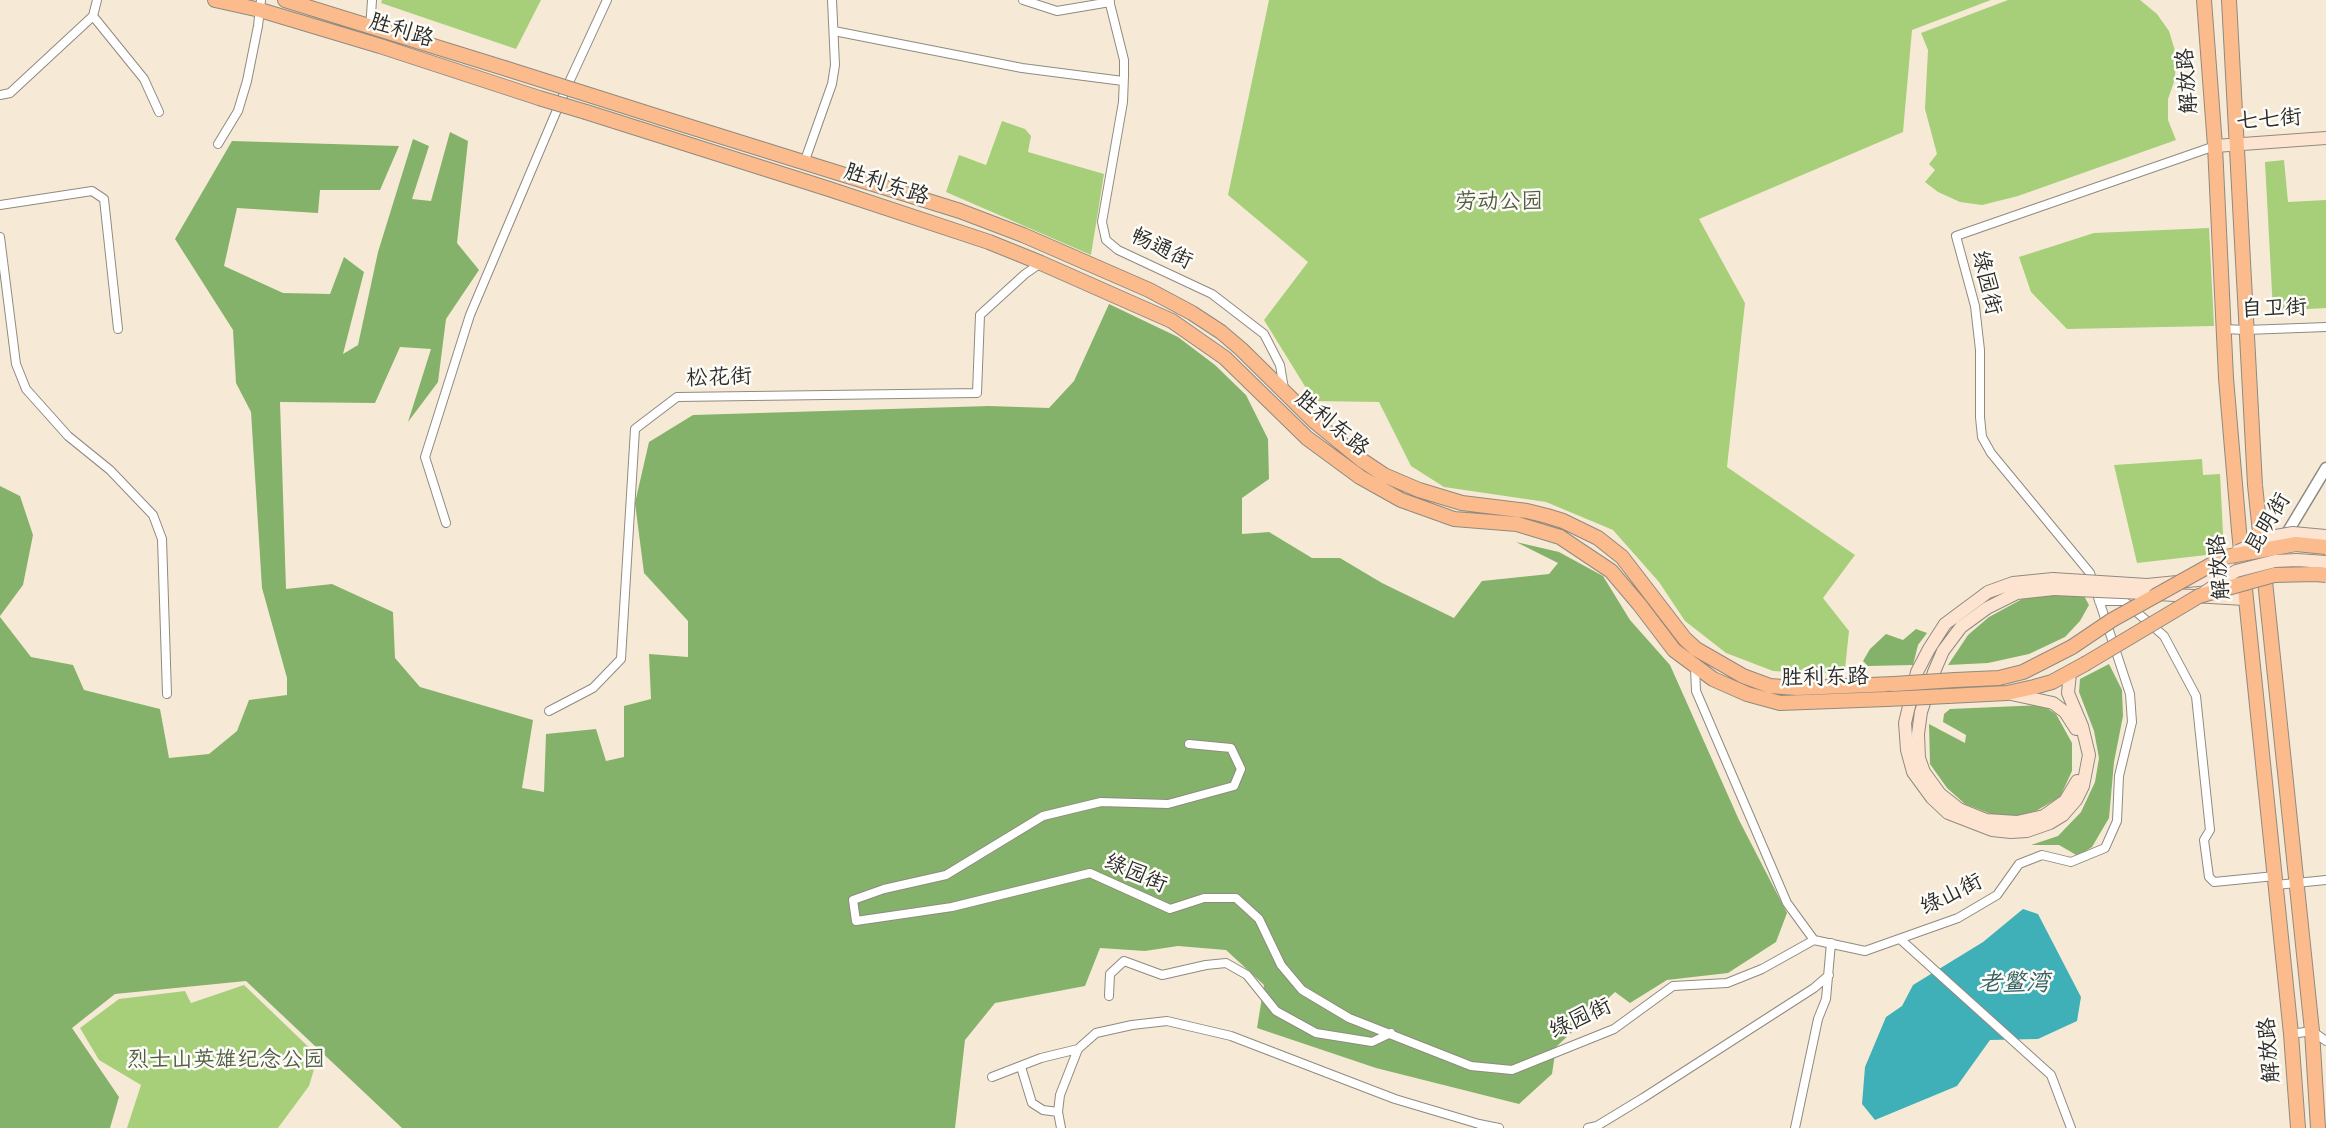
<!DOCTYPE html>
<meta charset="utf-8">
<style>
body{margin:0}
canvas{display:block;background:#f6ead6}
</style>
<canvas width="2326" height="1128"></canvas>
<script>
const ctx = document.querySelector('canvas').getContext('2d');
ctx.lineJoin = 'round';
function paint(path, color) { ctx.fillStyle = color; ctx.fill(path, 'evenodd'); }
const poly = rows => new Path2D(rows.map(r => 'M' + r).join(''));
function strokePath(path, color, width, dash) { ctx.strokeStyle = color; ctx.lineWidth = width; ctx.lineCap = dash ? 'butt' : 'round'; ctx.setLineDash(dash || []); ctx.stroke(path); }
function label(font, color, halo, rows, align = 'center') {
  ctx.font = font + ' Mynerve,"LXGW WenKai TC",sans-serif'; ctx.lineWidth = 5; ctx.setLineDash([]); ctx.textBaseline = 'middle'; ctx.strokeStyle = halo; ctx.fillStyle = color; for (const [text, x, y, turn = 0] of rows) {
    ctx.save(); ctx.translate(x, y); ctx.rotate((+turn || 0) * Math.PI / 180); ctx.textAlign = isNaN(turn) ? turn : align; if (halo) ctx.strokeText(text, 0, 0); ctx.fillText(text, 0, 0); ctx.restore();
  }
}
const green = poly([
 [382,0,541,0,516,49,381,3],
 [1269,0,1991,0,1912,30,1903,132,1699,219,1745,303,1727,467,1855,555,1823,598,1849,631,1845,669,1820,674,1773,671,1726,653,1685,621,1659,582,1613,530,1546,502,1444,487,1411,466,1379,402,1314,401,1264,320,1308,262,1228,195],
 [2008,0,2140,0,2157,14,2169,31,2176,54,2175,79,2168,99,2168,120,2176,140,2018,196,1982,205,1960,202,1938,192,1925,182,1935,170,1929,164,1937,154,1925,109,1928,50,1921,33],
 [1002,121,1025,129,1031,136,1028,152,1104,174,1091,255,946,192,959,155,986,165],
 [2284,160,2288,202,2326,200,2326,308,2273,311,2265,162],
 [2209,228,2214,326,2067,329,2031,292,2019,257,2094,233],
 [2202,459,2203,475,2220,474,2224,553,2137,563,2114,465],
 [244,985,318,1056,309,1086,278,1128,127,1128,141,1085,99,1060,80,1028,119,999,185,991,191,1003]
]);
const forest = poly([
 [450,132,468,141,457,243,479,270,446,319,438,382,408,422,431,349,400,347,375,403,280,402,286,589,332,584,393,612,395,658,420,687,533,720,522,788,544,792,546,734,596,729,606,761,624,757,624,706,651,699,649,654,688,657,688,621,644,573,635,503,649,442,693,415,989,406,1049,408,1074,381,1109,304,1178,337,1215,365,1246,395,1268,439,1269,479,1242,498,1242,534,1269,532,1312,558,1340,558,1382,583,1454,618,1482,581,1549,574,1558,563,1516,542,1559,552,1603,576,1630,620,1670,665,1739,820,1787,913,1776,942,1728,973,1667,980,1630,1003,1615,992,1556,1047,1552,1074,1519,1104,1376,1068,1257,1028,1264,985,1226,950,1178,946,1145,951,1100,948,1085,986,995,1003,965,1040,955,1128,402,1128,246,981,115,994,72,1028,119,1097,110,1128,0,1128,0,617,31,657,73,665,84,690,160,709,169,758,209,754,237,731,249,700,287,695,287,678,262,588,251,412,236,383,233,330,175,239,232,141,399,146,380,190,320,190,318,213,237,208,224,266,283,293,330,294,344,257,364,272,343,354,358,345,378,252,413,139,429,146,412,199,431,201],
 [0,486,20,496,33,535,23,585,0,616],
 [2056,589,2084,596,2089,605,2080,621,2065,637,2029,654,1988,663,1948,665,1968,635,1989,617,2024,598],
 [1916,629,1927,633,1918,645,1913,665,1868,666,1863,661,1870,649,1886,634,1903,640],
 [2109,664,2122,690,2123,716,2114,762,2109,818,2092,847,2078,856,2059,845,2031,845,2058,836,2081,812,2095,782,2099,758,2094,731,2079,692,2080,679],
 [2042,705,2056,714,2072,743,2072,771,2060,797,2036,811,2013,817,1991,814,1965,804,1947,788,1930,764,1929,724,1965,743,1966,735,1943,722,1944,714,1950,709]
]);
const water = poly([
 [2023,909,2038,914,2081,997,2077,1021,2038,1039,1990,1040,1957,1086,1875,1120,1862,1104,1865,1067,1886,1017,1902,1006,1913,985,1983,942]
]);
const minor = poly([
 [1023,0,1057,11,1110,2],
 [1109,0,1124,60,1124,76,1123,102,1102,222,1106,240,1118,250,1212,294,1264,334,1280,365,1284,389],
 [93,16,144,79,159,112],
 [370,29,372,0],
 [834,31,1022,68,1123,81],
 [0,95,10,93,93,16,97,0],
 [218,144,238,111,247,81,258,26,261,0],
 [804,163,832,84,835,65,832,0],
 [0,205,92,191,104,199,118,329],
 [0,237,16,364,26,389,68,436,110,470,153,515,162,539,167,694],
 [2224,329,2246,330,2326,327],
 [446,523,425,457,470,315,565,91,607,0],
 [2099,601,2124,601,2164,636,2196,696,2210,830,2204,840,2209,877,2214,882,2275,876],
 [1695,667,1696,691,1787,903,1814,940,1865,951,1958,918,1997,895,2019,864,2042,855,2071,862,2105,848,2117,821,2119,776,2132,722,2130,694,2090,573,1991,453,1982,437,1980,417,1980,350,1975,306,1956,236,2215,146],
 [549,711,593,688,621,659,635,429,677,397,977,393,980,315,1025,274,1041,263],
 [1189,744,1231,748,1241,769,1234,786,1168,804,1101,802,1043,816,946,875,884,889,853,900,856,921,952,907,1090,873,1170,909,1204,898,1236,898,1259,919,1281,965,1302,990,1349,1018,1471,1066,1512,1070,1614,1029,1673,986,1727,983,1762,969,1814,940],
 [2276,885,2326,880],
 [1900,939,2051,1075,2071,1128],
 [1109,996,1110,974,1124,961,1162,975,1206,965,1226,963,1247,975,1276,1011,1316,1033,1372,1042,1391,1033],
 [2291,1034,2312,1031,2326,1041],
 [1021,1067,1032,1103,1043,1110,1058,1112],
 [992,1077,1041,1058,1078,1049],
 [1061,1128,1058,1112,1060,1095,1078,1049,1096,1033,1132,1025,1167,1021,1231,1036,1395,1099,1479,1124,1499,1128],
 [1588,1128,1597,1126,1643,1098,1814,988,1829,975],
 [1795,1128,1818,1019,1826,999,1831,943]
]);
const tertiary = poly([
 [2284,538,2326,468]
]);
const secondary = poly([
 [2215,146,2326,138],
 [2053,579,2013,583,1988,592,1945,624,1929,649,1917,672,1905,723,1907,750,1913,772,1932,798,1948,813,1992,830,2011,832,2027,831,2050,823,2063,815,2076,800,2083,786,2089,755,2082,726,2068,693,2070,673],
 [2147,585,2228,577],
 [2054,589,2017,593,1987,608,1961,627,1943,651,1934,672,1921,712,1918,734,1919,758,1924,772,1940,794,1959,809,1986,820,2017,822,2044,816,2065,801,2077,781],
 [2157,594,2245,599],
 [2011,694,2053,703,2065,712,2076,729]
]);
const primary = poly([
 [215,0,260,10,380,46,539,98],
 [285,0,504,68],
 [2204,0,2215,146,2226,378,2239,531,2291,1034,2298,1128],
 [2229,0,2255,485,2312,1031,2318,1128],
 [586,112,829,189,989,242,1041,263,1172,321,1225,358,1307,438,1360,477,1401,500,1454,519,1517,524,1560,537,1611,571,1639,604,1674,650,1713,679,1747,694,1780,703,1887,699],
 [662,118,960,211,1023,235,1149,290,1192,313,1221,332,1241,349,1314,421,1363,461,1384,475,1419,490,1462,503,1527,511,1547,516,1563,521,1598,538,1622,557,1685,639,1696,649,1743,676,1770,686,1797,688,1894,684],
 [1955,680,1999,678,2023,672,2072,647],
 [1948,696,2007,693,2034,687,2052,682,2085,664]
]);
const secondaryBridge = poly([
 [2238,551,2270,537,2293,533,2326,536],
 [2053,579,2147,585],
 [2054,589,2144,593],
 [2205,592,2236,571,2275,561,2297,560,2326,562]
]);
const primaryBridge = poly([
 [504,68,662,118],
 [539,98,586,112],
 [2072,647,2112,620,2225,557,2296,544,2326,547],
 [2085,664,2199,596,2274,575,2315,574,2326,575],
 [1894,684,1955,680],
 [1887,699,1948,696]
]);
const streetNames = [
 ["胜利路",401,32,17],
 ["解放路",2189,81,-94],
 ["七七街",2269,121,-4],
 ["胜利东路",886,186,18],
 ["畅通街",1161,250,26],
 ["绿园街",1985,283,77],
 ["自卫街",2274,310,-2],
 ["松花街",719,379,-2],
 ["胜利东路",1331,425,40],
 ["昆明街",2269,524,-59],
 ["解放路",2221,567,-95],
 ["胜利东路",1825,679,-1],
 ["绿园街",1135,875,23],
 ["绿山街",1952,896,-26],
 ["绿园街",1581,1020,-25],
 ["解放路",2271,1050,-95]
];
const parkNames = [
 ["劳动公园",1499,203],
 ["烈士山英雄纪念公园",226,1061]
];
const waterNames = [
 ["老鳖湾",2014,985]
];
paint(green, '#a7cf7a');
paint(forest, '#85b26a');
paint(water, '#3fb0b8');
strokePath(minor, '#908a80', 10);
strokePath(tertiary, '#908a80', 13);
strokePath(secondary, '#908a80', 14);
strokePath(primary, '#908a80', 16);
strokePath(minor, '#fff', 8);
strokePath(tertiary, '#fff', 10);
strokePath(secondary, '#fde4d1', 12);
strokePath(primary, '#fbbb8c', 14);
strokePath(secondaryBridge, '#908a80', 14, []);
strokePath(primaryBridge, '#908a80', 16, []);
strokePath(secondaryBridge, '#fde4d1', 12);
strokePath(primaryBridge, '#fbbb8c', 14);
label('22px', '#2b2b2b', '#fdfcf7', streetNames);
label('22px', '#505c43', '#fdfcf7', parkNames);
label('italic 24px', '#336063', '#fdfcf7', waterNames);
</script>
